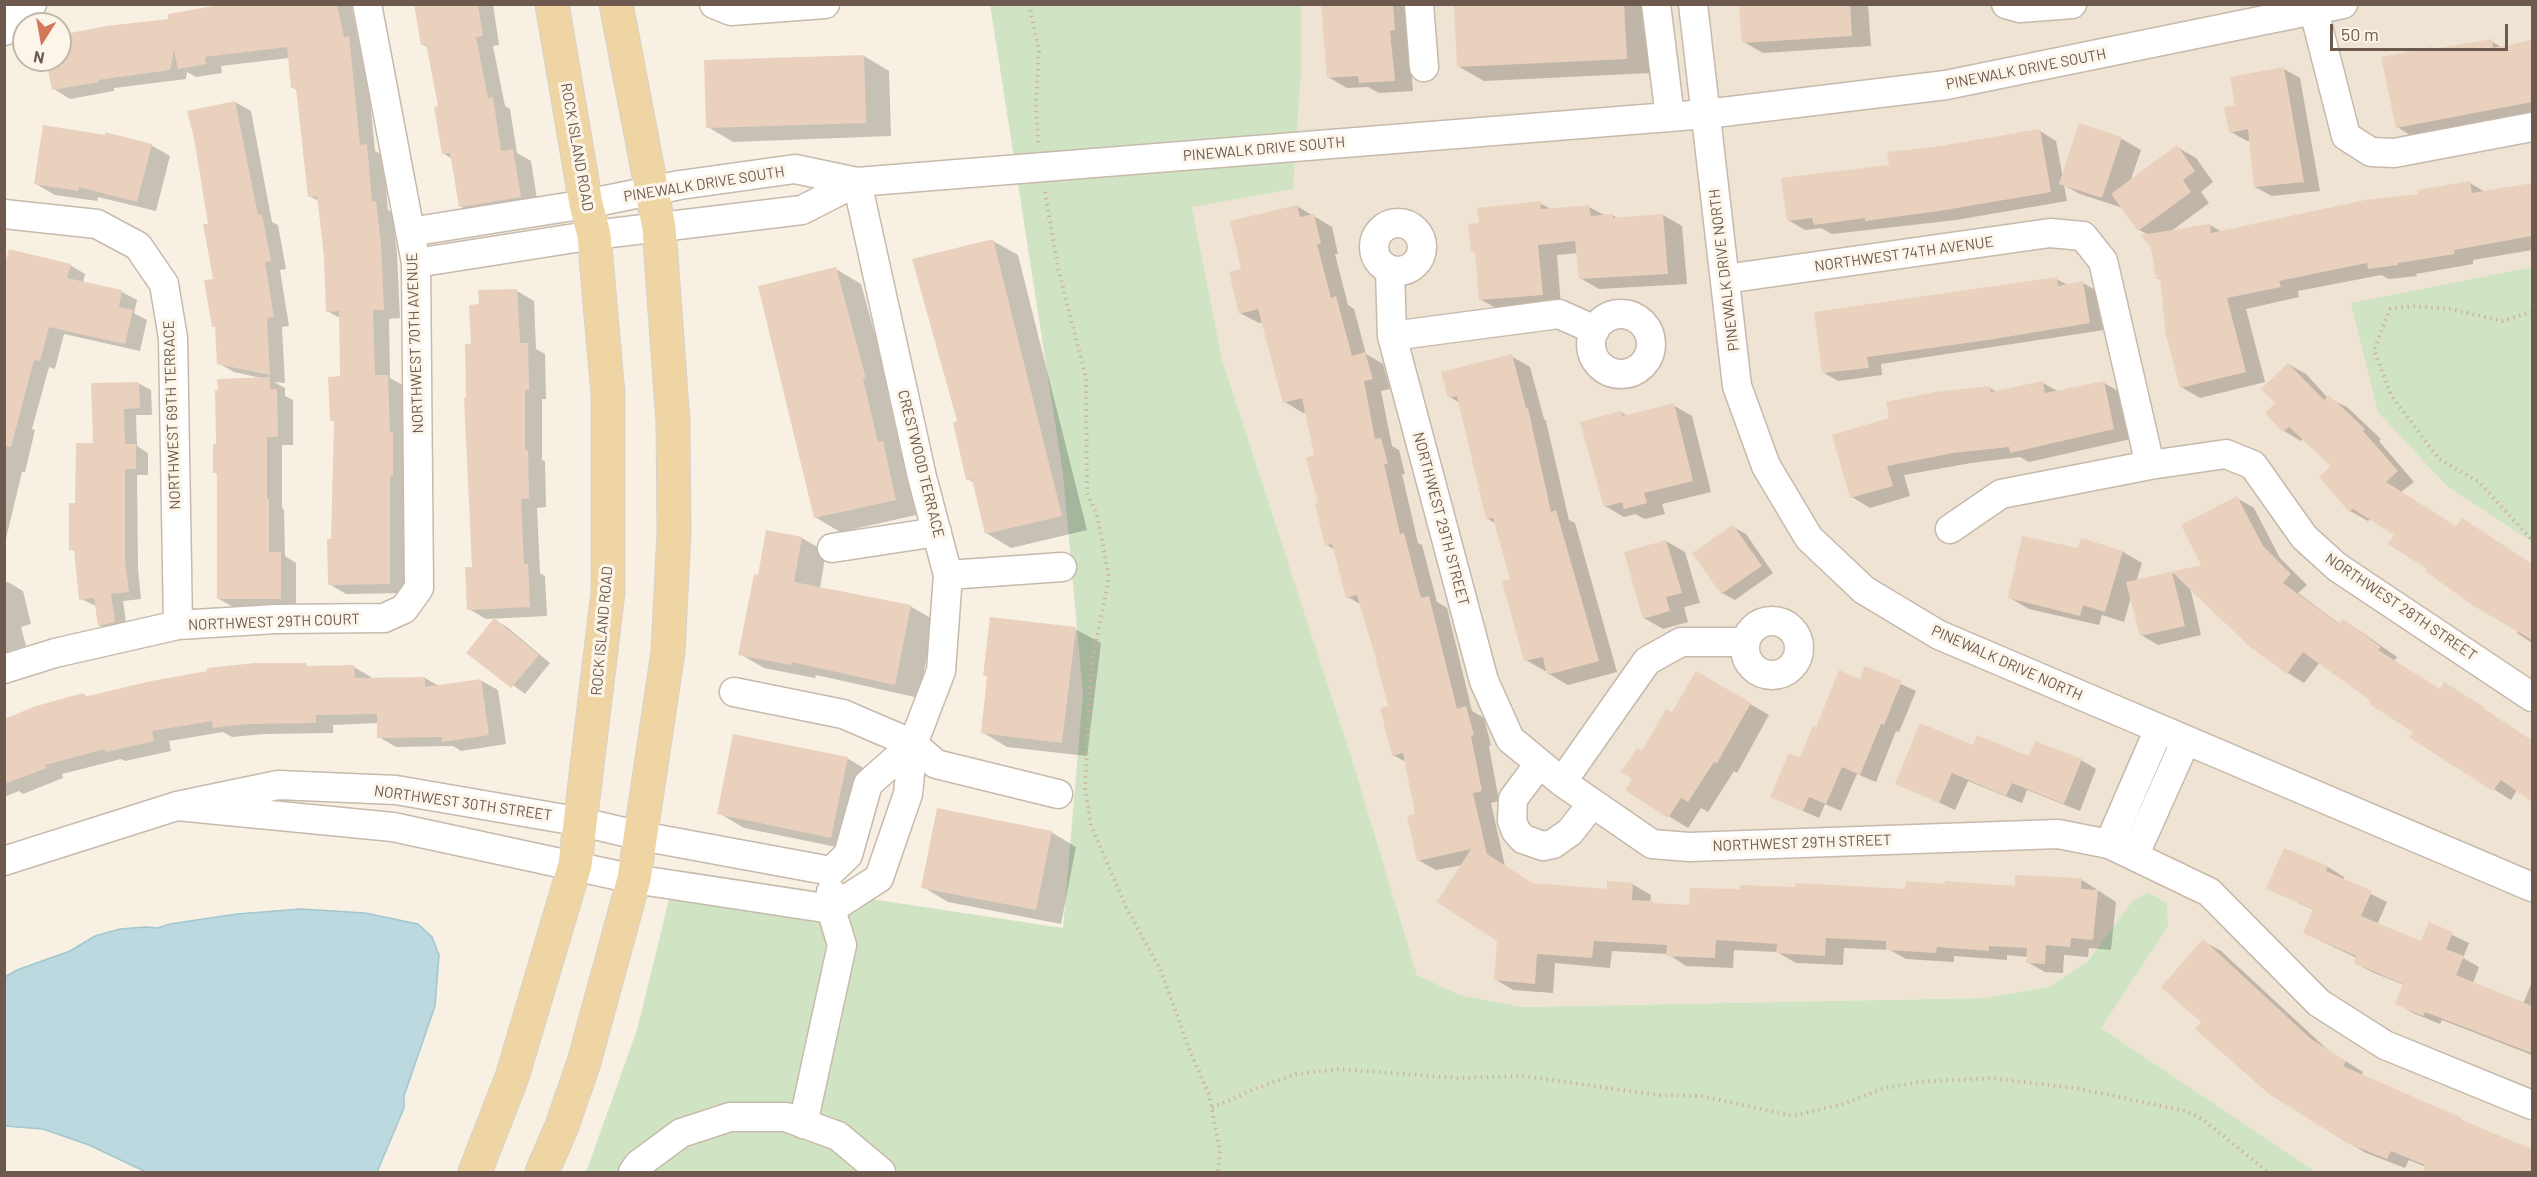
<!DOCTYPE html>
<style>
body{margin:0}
#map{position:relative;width:2537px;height:1177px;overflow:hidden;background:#f8f1e3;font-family:Barlow,sans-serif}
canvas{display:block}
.frame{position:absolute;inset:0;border:6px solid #6d594d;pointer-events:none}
.north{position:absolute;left:12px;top:12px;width:60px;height:60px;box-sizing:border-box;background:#fcf5e9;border:2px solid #c3b7ab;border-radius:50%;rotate:191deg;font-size:16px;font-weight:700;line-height:24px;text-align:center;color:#6d594d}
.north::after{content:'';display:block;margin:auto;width:21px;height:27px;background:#d27758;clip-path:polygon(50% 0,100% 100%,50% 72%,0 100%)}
.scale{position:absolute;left:2330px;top:24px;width:178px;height:27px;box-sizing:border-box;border:3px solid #6d594d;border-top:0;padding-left:8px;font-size:18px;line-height:21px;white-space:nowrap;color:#6d594d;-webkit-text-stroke:4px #fcf5e9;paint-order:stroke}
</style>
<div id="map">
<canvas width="2537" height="1177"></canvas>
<div class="frame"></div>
<div class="north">N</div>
<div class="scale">50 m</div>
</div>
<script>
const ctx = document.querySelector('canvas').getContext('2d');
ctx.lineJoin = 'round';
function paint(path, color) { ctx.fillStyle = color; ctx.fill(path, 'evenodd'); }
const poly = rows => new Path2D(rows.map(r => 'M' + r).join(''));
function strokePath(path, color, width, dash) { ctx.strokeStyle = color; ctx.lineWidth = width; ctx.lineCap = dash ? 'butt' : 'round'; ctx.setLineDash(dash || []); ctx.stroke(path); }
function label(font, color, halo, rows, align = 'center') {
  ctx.font = font + ' Barlow,sans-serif'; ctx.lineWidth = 6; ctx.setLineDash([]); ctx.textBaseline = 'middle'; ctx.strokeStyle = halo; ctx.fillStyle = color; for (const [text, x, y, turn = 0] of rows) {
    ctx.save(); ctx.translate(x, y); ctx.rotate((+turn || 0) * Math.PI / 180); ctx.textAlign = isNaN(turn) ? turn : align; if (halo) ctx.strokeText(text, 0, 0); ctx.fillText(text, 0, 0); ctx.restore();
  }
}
const residential = poly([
 [1301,5,2532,5,2532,267,2352,303,2448,487,2532,542,2532,1172,2316,1172,2100,1028,2128,984,2132,901,2088,961,2049,987,1984,998,1522,1007,1460,995,1417,975,1351,756,1222,359,1192,206,1293,189,1301,74]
]);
const green = poly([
 [990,4,1301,5,1301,74,1293,189,1192,207,1222,359,1351,756,1417,975,1460,995,1522,1007,1984,998,2049,987,2088,961,2132,901,2149,893,2167,903,2168,926,2101,1028,2316,1172,586,1172,637,1030,673,883,679,870,1063,928,1083,694,1063,474],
 [2532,267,2532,542,2448,487,2378,412,2351,303]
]);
const water = poly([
 [301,909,365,913,418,924,432,937,439,955,435,1006,404,1096,404,1108,377,1172,146,1172,89,1145,43,1129,5,1126,5,977,17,970,70,951,95,936,120,929,146,927,158,928,170,924,237,914,301,909]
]);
const shadow = poly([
 [227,4,351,4,359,44,365,47,375,151,383,155,388,210,392,212,397,253,400,318,389,319,390,378,404,386,406,593,346,594,329,584,333,540,335,422,331,420,342,378,340,318,327,311,325,257,319,201,309,196,297,90,292,87,289,58,221,66,222,73,196,77,187,72,186,79,114,88,114,91,70,99,54,89,48,60,60,60,60,57,170,20],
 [416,4,493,4,499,45,493,46,505,106,510,109,517,153,531,161,538,206,478,216,460,206,452,159,443,153,440,107,427,47,422,44],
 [1322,4,1411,4,1409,41,1413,91,1379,93,1368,87,1347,88,1328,77],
 [1455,4,1648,4,1652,73,1484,81,1458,66],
 [1741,4,1868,4,1871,46,1763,53,1744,42],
 [2491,41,2503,48,2532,41,2532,115,2415,138,2397,127,2432,48,2435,50],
 [864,56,889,71,891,136,733,142,708,127],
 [2284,69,2300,78,2320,191,2272,196,2255,187,2250,141,2247,141,2231,132],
 [235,102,251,111,272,222,278,225,286,269,280,270,289,326,282,327,285,383,274,382,285,388,285,396,293,400,293,445,282,445,282,508,284,510,285,556,296,563,296,607,235,608,219,599,218,475,215,472,217,445,261,378,234,372,218,363,217,328,213,326,214,280,209,225],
 [2080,125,2122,139,2141,150,2130,182,2177,147,2196,158,2213,182,2201,192,2209,203,2170,232,2210,225,2222,232,2420,195,2470,183,2485,192,2532,184,2532,250,2473,260,2473,264,2416,274,2417,276,2389,279,2381,275,2298,291,2299,297,2246,309,2265,382,2200,398,2181,387,2162,280,2157,278,2149,235,2139,230,2123,208,2080,194,2064,185,2067,201,1956,220,1832,234,1821,228,1805,230,1788,220,1891,166,1934,148,2040,131,2056,141,2063,178],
 [151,145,170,156,156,211,98,197,97,201,55,195,36,184],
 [1539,203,1551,209,1589,207,1606,216,1612,215,1619,219,1663,215,1682,226,1687,284,1599,289,1580,278,1578,253,1557,255,1561,306,1499,310,1480,299,1477,254,1473,251,1481,224],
 [1297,206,1332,227,1338,254,1335,254,1348,305,1354,309,1366,354,1383,364,1390,389,1381,391,1392,446,1399,450,1405,474,1402,474,1418,543,1422,545,1437,602,1447,608,1472,711,1484,718,1491,745,1489,746,1499,801,1491,803,1505,866,1533,885,1608,890,1632,884,1651,895,1650,903,1656,905,1690,906,1907,891,2016,887,2082,880,2116,902,2111,950,2089,948,2088,957,2064,955,2063,973,2045,972,2027,962,2028,957,2007,955,2007,960,1954,956,1954,962,1906,959,1890,950,1844,948,1843,965,1796,963,1777,952,1734,950,1733,968,1686,966,1668,954,1612,951,1610,968,1555,963,1553,993,1513,990,1495,979,1498,940,1463,865,1436,870,1418,860,1417,815,1406,762,1393,755,1390,707,1362,605,1348,597,1335,550,1327,545,1316,456,1306,412,1303,413,1285,402,1263,322,1259,323,1240,313,1243,270],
 [993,241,1018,255,1087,530,1011,548,986,533,974,483,968,479,959,422],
 [70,265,85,274,83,283,122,292,137,300,134,313,147,320,140,351,64,334,55,369,49,367,32,429,35,430,25,472,22,472,4,547,4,309],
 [836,269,861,284,891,393,888,394,901,453,908,457,921,514,840,532,815,517],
 [2056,279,2068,285,2083,283,2097,291,2104,330,1881,364,1882,375,1838,381,1824,373],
 [517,291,534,301,536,349,545,354,546,399,542,399,542,460,545,461,546,507,537,508,540,573,545,576,547,616,486,619,469,609,473,569,468,399,472,345,480,306],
 [1511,356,1530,367,1544,419,1546,421,1569,520,1575,523,1617,672,1568,685,1549,674,1548,671,1545,671,1526,660,1511,580,1496,524,1487,518,1460,403,1450,397],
 [2288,364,2306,374,2328,398,2347,407,2381,439,2379,441,2414,482,2401,492,2457,528,2479,530,2532,565,2532,643,2517,633,2519,630,2429,568,2396,534,2371,518,2368,521,2350,511,2321,477,2333,467,2304,438,2301,441,2284,431,2277,403],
 [138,383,151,390,152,415,136,415,137,446,148,453,148,475,137,475,138,569,141,599,123,601,127,629,111,633,99,625,96,606,81,599,76,552,70,549,76,505,94,444],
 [2043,383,2059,392,2104,383,2122,393,2131,439,2029,462,2020,457,1971,463,1904,475,1910,496,1870,508,1852,497,1890,419,1990,388,1997,392],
 [1673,405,1692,416,1711,492,1662,504,1665,514,1645,519,1635,514,1624,517,1605,506,1621,412,1627,416],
 [2237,498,2254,508,2280,558,2307,585,2298,593,2341,625,2343,621,2360,631,2397,657,2394,661,2441,691,2461,694,2532,741,2532,801,2517,790,2511,800,2412,738,2416,732,2320,662,2304,683,2288,673,2251,646,2190,587,2201,635,2158,645,2141,635,2131,597,2124,622,2102,615,2099,625,2029,609,2010,598,2079,550,2082,540,2123,552,2142,563,2136,582,2203,566],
 [1733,527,1746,534,1773,573,1735,600,1722,593],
 [767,532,802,538,826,552,820,588,910,606,934,620,919,698,816,675,815,678,764,668,740,654,759,577],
 [1666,541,1685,552,1700,603,1684,607,1688,622,1663,629,1644,618],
 [8,582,23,591,31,624,21,627,26,646,4,653,4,583],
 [495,620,507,627,550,663,525,694,469,652],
 [1075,629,1101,643,1087,756,1007,747,982,732],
 [306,665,311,668,354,667,371,677,371,679,425,678,439,686,480,680,498,690,506,744,461,751,453,746,396,747,379,737,378,723,333,725,333,733,264,734,232,737,223,732,169,741,171,751,125,761,121,759,62,774,63,778,23,794,19,791,4,797,4,720,83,694,88,698],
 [1866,668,1916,691,1899,732,1896,731,1876,782,1857,774,1841,811,1825,804,1819,818,1772,797,1801,759,1817,730,1861,681],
 [1697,673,1769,715,1737,773,1734,771,1708,812,1701,808,1688,828,1627,790],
 [1974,747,2030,758,2081,760,2096,769,2080,811,2027,790,2022,803,1968,781,1955,810,1897,783],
 [847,758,872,773,856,851,744,828,719,813],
 [1051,832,1076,847,1061,924,948,902,923,887],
 [2285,849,2328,867,2344,877,2343,880,2387,902,2377,925,2422,943,2429,924,2469,943,2463,958,2479,967,2473,983,2523,1004,2531,984,2532,984,2532,1055,2442,1020,2440,1024,2413,1013,2397,1003,2404,985,2372,972,2355,963,2357,958,2304,933,2314,910,2268,889],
 [2203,941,2221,951,2329,1051,2363,1072,2361,1076,2532,1151,2532,1172,2423,1172,2426,1167,2409,1160,2405,1168,2366,1153,2348,1142,2203,1022]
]);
const building = poly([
 [225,4,337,4,344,37,349,36,360,145,367,144,372,202,376,201,381,243,384,310,373,310,375,375,388,375,390,432,393,432,393,476,390,476,390,584,328,585,327,539,331,539,334,421,330,421,328,377,340,376,339,311,326,312,324,257,317,196,308,197,296,88,291,88,287,47,205,57,206,64,178,69,174,50,170,70,98,80,99,82,52,90,46,60,60,60,60,35,106,26,168,19,168,14],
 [414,4,478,4,483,36,476,37,488,98,493,97,501,151,513,149,521,197,459,207,450,153,442,154,434,107,438,106,426,44,421,45],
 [1321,4,1393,4,1395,30,1390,31,1395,81,1359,83,1358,76,1327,78],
 [1454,4,1624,4,1627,59,1457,67],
 [1739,4,1850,4,1852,36,1742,43],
 [2492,39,2493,48,2532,40,2532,102,2396,128,2381,57,2432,47,2433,49],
 [864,55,866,123,706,128,704,60],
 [2284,67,2304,182,2254,187,2248,129,2229,133,2224,107,2235,105,2230,77],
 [235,101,258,215,262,214,271,261,265,262,274,317,267,318,270,375,217,364,215,327,212,327,204,280,213,279,203,224,208,224,194,138,187,111],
 [2079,123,2122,137,2102,198,2059,184],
 [43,125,105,135,105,132,152,144,137,202,79,187,78,191,34,184],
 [2040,129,2051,192,1939,211,1865,221,1865,218,1814,225,1812,218,1787,221,1781,178,1889,165,1887,152,1934,147],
 [2177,145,2195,171,2183,180,2191,192,2138,231,2111,194],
 [2470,181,2472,193,2532,183,2532,236,2454,250,2455,254,2398,263,2398,265,2368,269,2367,263,2279,281,2281,287,2227,298,2246,372,2180,388,2166,335,2160,278,2156,279,2151,248,2141,235,2210,224,2211,233,2365,200,2418,194,2417,190],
 [1540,201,1541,209,1589,205,1591,216,1613,214,1613,218,1663,214,1668,274,1579,279,1575,241,1538,245,1543,295,1479,300,1475,252,1471,252,1468,224,1479,223,1477,208],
 [1297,205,1300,217,1314,214,1321,244,1317,244,1331,298,1336,296,1352,356,1365,352,1373,379,1364,381,1375,439,1381,438,1388,464,1384,464,1400,534,1404,533,1421,598,1429,596,1457,709,1466,706,1474,735,1471,736,1482,791,1473,793,1487,854,1532,883,1607,889,1607,881,1633,883,1632,900,1653,901,1653,903,1689,905,1690,888,1740,889,1740,885,1795,887,1795,883,1905,889,1906,881,1945,884,1945,881,2015,886,2015,875,2082,878,2081,889,2098,890,2093,940,2071,938,2070,947,2046,945,2045,964,2026,963,2027,948,1989,946,1989,951,1937,947,1936,953,1886,950,1886,941,1826,938,1825,956,1776,953,1777,944,1716,940,1715,958,1666,956,1667,945,1594,941,1592,958,1537,954,1535,984,1494,980,1497,941,1437,902,1471,849,1417,861,1407,816,1415,814,1403,753,1392,756,1380,708,1388,706,1375,656,1357,595,1346,598,1332,544,1325,546,1315,504,1318,503,1306,458,1314,455,1302,398,1283,403,1258,309,1239,314,1229,272,1241,269,1230,221],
 [993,239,1062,516,985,534,972,479,966,480,953,422,957,421,912,259],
 [9,249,71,264,67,278,122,290,119,307,133,310,125,344,49,327,40,361,34,360,11,447,4,446,4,268],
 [836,267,866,379,863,379,878,442,883,441,896,500,814,518,758,286],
 [2057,277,2058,286,2083,281,2090,323,1988,340,1867,357,1869,368,1822,373,1814,312],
 [517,289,520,343,528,343,529,390,525,390,525,450,528,450,529,498,521,499,524,564,528,564,530,607,467,610,465,567,472,567,464,398,466,398,465,344,471,344,469,305,479,304,478,290],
 [1512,354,1526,408,1528,408,1551,512,1556,510,1599,661,1547,675,1543,657,1524,661,1502,581,1510,579,1493,518,1486,519,1457,396,1448,398,1441,372],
 [2288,363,2324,400,2329,395,2365,429,2363,431,2398,471,2386,482,2456,526,2462,518,2532,564,2532,640,2472,605,2425,571,2427,569,2388,544,2394,535,2353,509,2349,512,2319,477,2331,466,2289,427,2283,432,2265,413,2275,403,2261,389],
 [270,377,270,389,277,389,278,437,267,437,267,499,269,499,269,552,281,552,281,599,217,599,217,473,213,473,213,444,216,444,215,390,218,390,217,379],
 [2043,381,2045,393,2104,381,2114,429,2010,453,2009,447,1953,453,1887,466,1893,486,1850,498,1832,435,1889,418,1886,402,1935,392,1990,386,1991,392],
 [139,382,140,408,124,409,125,444,136,444,136,469,125,469,125,561,129,592,111,594,115,622,98,626,94,598,79,600,74,550,69,550,69,503,75,503,76,443,93,443,91,383],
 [1674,403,1693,481,1644,493,1647,503,1624,509,1622,502,1604,507,1580,422,1621,411,1623,416],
 [2237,496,2263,546,2291,574,2283,583,2339,624,2343,619,2381,647,2378,650,2440,689,2444,682,2484,707,2483,708,2532,741,2532,802,2501,780,2493,791,2410,738,2413,732,2369,704,2371,701,2303,652,2287,674,2250,647,2172,572,2185,626,2140,636,2126,582,2201,565,2181,525],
 [1733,525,1762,566,1721,594,1692,553],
 [766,530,802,537,794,582,911,605,895,685,792,662,791,665,738,655,754,574,758,575],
 [2022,536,2078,548,2081,538,2123,551,2105,612,2083,605,2080,616,2008,598],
 [1666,540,1682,593,1666,597,1670,611,1643,619,1624,552],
 [990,617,1076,627,1062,743,981,733,987,676,983,676],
 [494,618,539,655,511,688,466,653],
 [255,663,306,663,306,666,354,665,355,678,425,677,425,687,481,679,489,735,442,742,442,737,377,738,377,714,316,715,316,723,246,724,213,728,212,721,152,731,154,741,106,752,105,749,45,765,47,768,4,784,4,719,36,706,83,693,84,697,151,681,207,671,207,668],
 [1865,666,1902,681,1884,725,1881,724,1860,775,1842,767,1826,804,1809,797,1803,811,1770,797,1789,753,1800,757,1813,726,1816,728,1839,670,1860,679],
 [1696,671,1751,703,1717,763,1714,762,1688,802,1681,798,1668,818,1625,790,1632,779,1621,772,1637,748,1642,751,1666,709,1672,712],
 [1920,723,1973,745,1977,735,2029,756,2035,741,2082,759,2064,804,2012,783,2006,796,1952,773,1939,803,1895,784],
 [733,734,848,757,831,838,717,814],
 [937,808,1052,831,1036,910,921,888],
 [2284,848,2328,866,2326,871,2372,891,2361,916,2421,941,2429,922,2453,932,2446,949,2464,956,2456,975,2532,1006,2532,1053,2425,1012,2423,1016,2395,1004,2403,984,2354,963,2356,956,2303,933,2313,909,2266,889],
 [2203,939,2311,1039,2346,1061,2343,1066,2462,1118,2461,1120,2532,1149,2532,1173,2422,1173,2425,1165,2391,1151,2387,1159,2347,1143,2269,1094,2195,1029,2201,1022,2161,987]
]);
const path = poly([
 [1029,4,1039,50,1036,103,1038,143],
 [1045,192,1058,268,1086,378,1087,492,1097,515,1109,577,1091,668,1085,788,1091,825,1126,907,1161,971,1190,1051,1209,1095,1220,1151,1218,1172],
 [2532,312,2502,321,2451,309,2413,306,2390,309,2374,350,2391,395,2439,459,2479,482,2532,540],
 [1212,1108,1254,1089,1296,1074,1339,1069,1458,1078,1524,1076,1657,1095,1702,1096,1793,1116,1842,1104,1885,1088,1919,1082,1989,1078,2075,1088,2186,1111,2202,1119,2268,1172]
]);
const minor = poly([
 [714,4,731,11,825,4],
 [1419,4,1424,67],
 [1656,4,1670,117],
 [1693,4,1737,386,1766,466,1809,538,1864,590,1939,635,2532,887],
 [2006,4,2020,8,2072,4],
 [2314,11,2346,136,2371,152,2394,153,2532,127],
 [4,31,10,21,32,4],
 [4,214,97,224,138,246,164,284,173,338,178,625],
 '1374 247a24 24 0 1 1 48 0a24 24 0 1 1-48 0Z',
 [410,232,586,204,680,185,795,169,857,182,1706,114,1946,85,2343,4],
 [416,263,594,235,802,210,857,182],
 [1390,270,1392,336,1484,681,1510,739,1562,782,1652,844,1689,847,2058,834,2109,844,2209,892,2319,1003,2385,1045,2532,1105],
 [1725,279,2050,233,2083,236,2103,261,2150,465],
 '1591 344a30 30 0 1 1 60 0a30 30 0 1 1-60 0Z',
 [1392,336,1559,314,1595,330],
 [1950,529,2001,494,2150,465,2226,454,2253,465,2304,537,2337,567,2532,697],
 [832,548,937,532],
 [948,575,1062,567],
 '1745 648a27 27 0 1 1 54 0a27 27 0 1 1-54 0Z',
 [4,669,55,653,178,625,276,619,384,618,404,609,419,588,416,263,367,4],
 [734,692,843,714,913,744,936,764,1058,794],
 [1539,764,1513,799,1512,821,1516,831,1523,839,1543,846,1553,844,1570,832,1592,804],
 [1562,782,1647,661,1681,642,1744,642],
 [177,806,393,827,634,879,831,909,879,878,908,794,913,744,941,671,948,575,922,477,857,182],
 [2109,844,2159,729],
 [2135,854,2186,740],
 [4,861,177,806,278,785,396,790,582,822,641,836,831,871,848,855,868,784,913,744],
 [803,1124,842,945,831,909,831,892],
 [633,1172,639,1164,681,1133,730,1117,786,1117,838,1136,881,1172]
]);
const major = poly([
 [475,1172,512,1077,575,865,608,592,608,394,594,235,586,204,552,4],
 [542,1172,562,1126,584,1062,634,879,668,652,674,532,673,422,659,228,616,4]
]);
const streetNames = [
 ["PINEWALK DRIVE SOUTH",2026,69,-11],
 ["ROCK ISLAND ROAD",577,147,80],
 ["PINEWALK DRIVE SOUTH",1264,149,-5],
 ["PINEWALK DRIVE SOUTH",704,184,-9],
 ["NORTHWEST 74TH AVENUE",1904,254,-8],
 ["PINEWALK DRIVE NORTH",1724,270,-97],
 ["NORTHWEST 70TH AVENUE",415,343,-92],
 ["NORTHWEST 69TH TERRACE",172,415,-92],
 ["CRESTWOOD TERRACE",921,464,76],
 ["NORTHWEST 29TH STREET",1441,519,75],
 ["NORTHWEST 28TH STREET",2401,607,34],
 ["NORTHWEST 29TH COURT",274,622,-2],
 ["ROCK ISLAND ROAD",602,631,-85],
 ["PINEWALK DRIVE NORTH",2007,663,24],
 ["NORTHWEST 30TH STREET",463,803,8],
 ["NORTHWEST 29TH STREET",1802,843,-2]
];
paint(residential, '#efe3d3');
paint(green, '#d0e4c4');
paint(water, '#bbd9df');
strokePath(water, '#a2c7cf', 1.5);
paint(shadow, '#0003');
paint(building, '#ead1be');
strokePath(minor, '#c7b9ac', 31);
strokePath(major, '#d6d1cd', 35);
strokePath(path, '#ceb5a2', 4, [1.5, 4.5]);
strokePath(minor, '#fff', 28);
strokePath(major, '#efd5a4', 33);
label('15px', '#6d594d', '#fcf5e9', streetNames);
</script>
